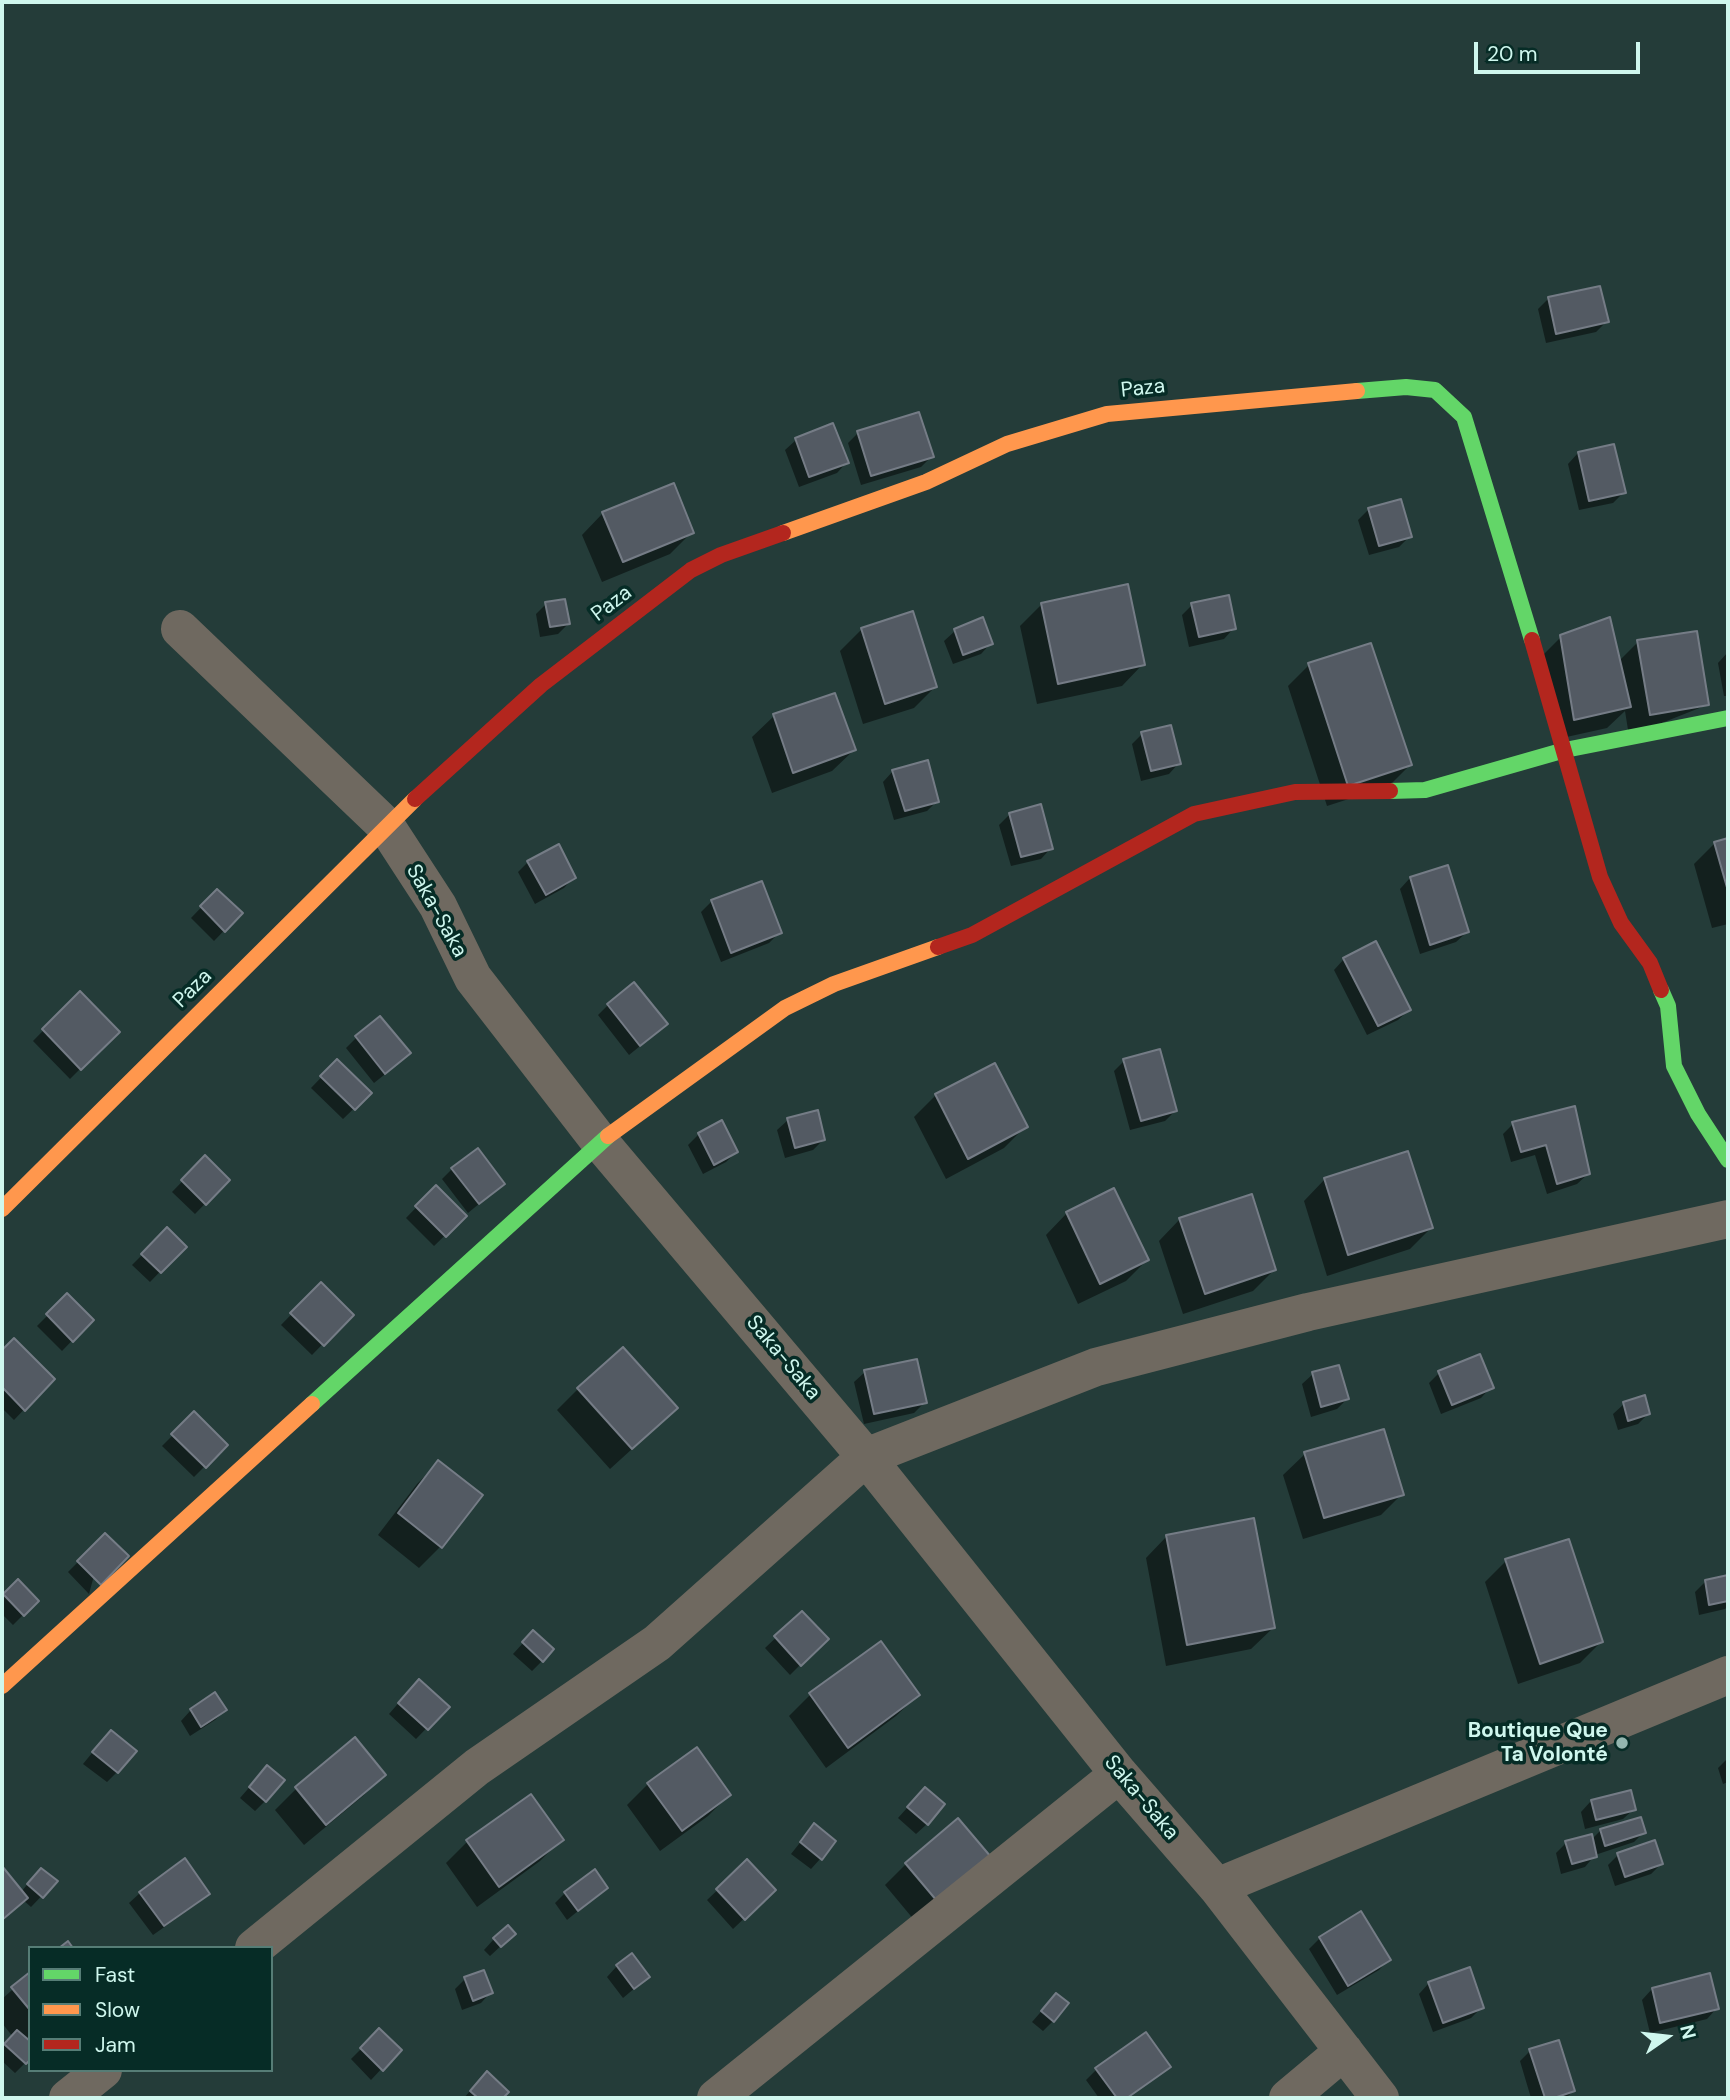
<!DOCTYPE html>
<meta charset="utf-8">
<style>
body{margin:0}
#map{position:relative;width:1730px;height:2100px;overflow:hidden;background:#243c39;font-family:"DM Sans",sans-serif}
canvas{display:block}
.frame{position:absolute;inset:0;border:4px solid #cff7ee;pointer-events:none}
.legend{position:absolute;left:28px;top:1946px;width:245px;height:126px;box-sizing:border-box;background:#062c26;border:2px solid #567d76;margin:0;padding:9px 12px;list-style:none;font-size:21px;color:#cff7ee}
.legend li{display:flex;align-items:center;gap:14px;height:35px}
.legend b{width:35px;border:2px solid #567d76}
.north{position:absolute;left:1632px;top:2002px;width:70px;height:70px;-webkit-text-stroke:5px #062c26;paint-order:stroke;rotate:76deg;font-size:19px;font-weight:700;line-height:28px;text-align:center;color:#cff7ee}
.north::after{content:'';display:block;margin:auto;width:24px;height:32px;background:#cff7ee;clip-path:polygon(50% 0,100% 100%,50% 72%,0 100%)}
.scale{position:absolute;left:1474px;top:42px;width:166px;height:32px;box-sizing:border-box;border:4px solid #cff7ee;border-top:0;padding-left:9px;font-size:21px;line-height:24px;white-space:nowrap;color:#cff7ee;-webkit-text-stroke:5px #062c26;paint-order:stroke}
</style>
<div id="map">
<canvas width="1730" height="2100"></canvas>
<div class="frame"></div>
<ul class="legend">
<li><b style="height:9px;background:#63d668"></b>Fast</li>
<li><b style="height:9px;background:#ff974d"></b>Slow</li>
<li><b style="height:9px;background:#b3261e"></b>Jam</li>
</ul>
<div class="north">N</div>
<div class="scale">20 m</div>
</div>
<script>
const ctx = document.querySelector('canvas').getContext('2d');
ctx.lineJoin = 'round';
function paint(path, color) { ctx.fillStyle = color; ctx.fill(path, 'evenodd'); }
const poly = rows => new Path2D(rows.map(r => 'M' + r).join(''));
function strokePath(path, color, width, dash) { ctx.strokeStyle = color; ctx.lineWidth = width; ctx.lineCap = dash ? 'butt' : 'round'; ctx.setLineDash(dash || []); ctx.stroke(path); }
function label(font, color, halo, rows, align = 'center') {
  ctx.font = font + ' "DM Sans",sans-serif'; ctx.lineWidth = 7; ctx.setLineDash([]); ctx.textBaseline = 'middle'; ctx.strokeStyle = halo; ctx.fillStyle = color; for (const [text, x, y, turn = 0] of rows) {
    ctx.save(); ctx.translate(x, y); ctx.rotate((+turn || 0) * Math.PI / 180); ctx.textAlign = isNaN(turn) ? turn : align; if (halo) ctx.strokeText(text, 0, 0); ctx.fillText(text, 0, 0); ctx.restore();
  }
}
const shadow = poly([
 [1548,299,1607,321,1596,332,1546,343,1538,309],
 [858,433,932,456,921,467,861,485,848,443],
 [796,440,847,462,837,473,799,487,785,450],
 [1578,453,1624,492,1613,503,1579,510,1568,464],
 [1369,509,1410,536,1399,547,1369,555,1358,520],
 [603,513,692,532,670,554,602,582,582,535],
 [546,604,568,624,558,634,540,637,536,614],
 [1042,604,1143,664,1122,686,1037,704,1020,626],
 [1192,605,1234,628,1224,639,1189,647,1182,615],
 [862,629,935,687,914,708,863,724,840,651],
 [955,631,991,643,981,654,953,664,944,641],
 [1561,637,1619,661,1638,642,1707,705,1629,736,1625,711,1607,728,1553,740,1540,658],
 [1728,652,1728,696,1724,696,1718,663],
 [1309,665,1410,765,1389,786,1327,806,1288,686],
 [774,716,854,750,832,771,772,793,752,737],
 [1142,734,1179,763,1169,774,1141,781,1132,744],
 [893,771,937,801,927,811,894,820,883,782],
 [1010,814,1051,848,1041,859,1011,866,999,825],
 [1728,839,1728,924,1712,928,1694,864,1715,843],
 [528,862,574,877,564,888,535,904,518,872],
 [1410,878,1467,932,1456,942,1420,954,1400,889],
 [761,883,780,932,769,943,721,962,701,912,711,902],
 [217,891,241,913,214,941,191,918],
 [1344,959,1409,1010,1398,1020,1367,1035,1334,970],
 [80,993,117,1032,70,1079,33,1041],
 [608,1005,655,1034,629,1055,598,1015],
 [356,1038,399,1063,374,1083,346,1048],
 [337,1061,370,1093,343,1119,311,1088],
 [1124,1061,1175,1111,1165,1121,1130,1130,1114,1071],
 [994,1065,1026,1126,1004,1148,946,1179,914,1117,936,1095],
 [1574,1108,1588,1174,1577,1184,1547,1194,1535,1155,1511,1162,1503,1134,1513,1124],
 [788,1120,823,1140,813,1150,785,1158,777,1130],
 [699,1134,736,1152,726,1162,703,1174,688,1145],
 [205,1158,228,1180,195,1214,172,1192],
 [452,1169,503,1184,468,1213,442,1179],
 [1325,1179,1431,1228,1410,1249,1327,1276,1304,1201],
 [436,1187,465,1216,434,1246,406,1218],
 [1067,1213,1147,1260,1126,1281,1078,1304,1046,1235],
 [1180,1219,1274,1270,1253,1291,1183,1314,1159,1241],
 [167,1230,184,1247,150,1282,132,1265],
 [321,1284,351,1315,312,1355,281,1325],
 [67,1296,92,1320,62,1351,37,1326],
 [14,1340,53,1379,14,1420,2,1408,2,1352],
 [865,1372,925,1402,914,1413,864,1424,854,1382],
 [1439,1373,1491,1387,1481,1398,1441,1414,1429,1383],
 [1313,1374,1347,1399,1337,1409,1311,1417,1302,1384],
 [578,1389,654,1429,610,1469,557,1410],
 [1624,1404,1648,1414,1638,1424,1618,1430,1613,1414],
 [194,1414,226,1445,194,1477,162,1446],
 [1382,1431,1402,1494,1381,1515,1303,1539,1283,1475,1305,1454],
 [438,1463,441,1546,419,1568,378,1535,417,1484],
 [105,1535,89,1594,68,1572],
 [1167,1536,1273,1628,1251,1649,1166,1666,1146,1558],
 [1506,1561,1601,1642,1580,1663,1518,1684,1485,1582],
 [1728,1577,1728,1606,1725,1609,1699,1615,1695,1592,1706,1581],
 [18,1582,37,1601,13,1625,2,1614,2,1598],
 [802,1613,826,1639,790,1675,765,1648],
 [523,1643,542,1661,532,1671,513,1654],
 [409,1691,447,1707,416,1739,389,1714],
 [810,1695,918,1695,896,1716,826,1768,789,1716],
 [191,1710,225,1710,215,1720,190,1736,181,1721],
 [355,1740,384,1775,363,1796,304,1845,275,1810,296,1789],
 [101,1742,117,1772,107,1782,83,1764],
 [1728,1758,1728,1782,1723,1784,1718,1768],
 [267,1767,265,1801,255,1811,240,1798],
 [648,1784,729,1795,708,1816,660,1851,627,1805],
 [530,1796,562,1839,540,1861,477,1907,446,1863,467,1842],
 [915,1799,927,1824,916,1834,898,1818],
 [1591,1801,1634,1809,1623,1819,1585,1829,1581,1812],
 [814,1825,821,1858,811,1869,791,1854],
 [1601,1830,1644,1832,1634,1842,1595,1855,1585,1867,1561,1874,1556,1853,1566,1843,1591,1840],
 [1618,1855,1661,1864,1651,1874,1615,1886,1608,1865],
 [988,1856,915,1921,885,1885,906,1864],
 [185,1861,208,1894,197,1904,153,1935,129,1903,140,1893],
 [747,1862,774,1890,733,1929,707,1900],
 [2,1869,21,1892,31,1880,55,1882,31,1907,23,1900,2,1922],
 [606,1888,567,1920,555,1903,565,1893],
 [1361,1914,1389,1959,1379,1970,1337,1995,1309,1949,1320,1938],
 [494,1939,503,1944,490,1956,484,1950],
 [617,1966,648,1977,623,1998,607,1977],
 [30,1974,30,2058,15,2073,2,2061,2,2048,13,2037,2,2023,2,1999],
 [465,1979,491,1992,481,2003,462,2010,455,1989],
 [1429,1983,1482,2007,1471,2018,1433,2032,1419,1994],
 [1652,1989,1717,2008,1707,2019,1650,2033,1642,2000],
 [1046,2006,1053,2021,1043,2031,1032,2022],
 [379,2031,399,2050,371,2080,351,2059],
 [1530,2051,1573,2091,1566,2098,1531,2098,1520,2061],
 [1168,2067,1128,2098,1099,2098,1086,2080,1096,2070],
 [476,2084,506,2092,501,2098,464,2098]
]);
const building = poly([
 [1600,286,1609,322,1556,334,1548,297,1600,286],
 [919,412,934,457,871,476,857,431,919,412],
 [833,423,849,463,809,477,795,438,833,423],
 [1614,444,1626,493,1589,501,1578,452,1614,444],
 [674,483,694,533,623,562,602,512,674,483],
 [1401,499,1412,537,1379,546,1368,508,1401,499],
 [1128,584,1145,665,1058,684,1041,603,1128,584],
 [1229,595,1236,629,1199,637,1191,603,1229,595],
 [565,599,570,624,550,627,545,602,565,599],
 [913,611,937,687,885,704,861,628,913,611],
 [983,617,993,644,963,655,954,629,983,617],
 [1610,617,1631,707,1574,720,1560,635,1610,617],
 [1697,631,1709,705,1650,715,1637,640,1697,631],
 [1371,643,1412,765,1348,786,1308,663,1371,643],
 [835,693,856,750,793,773,773,714,835,693],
 [1171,725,1181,764,1151,771,1141,732,1171,725],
 [928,760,939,802,905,811,892,770,928,760],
 [1041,804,1053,849,1021,857,1009,813,1041,804],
 [1728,838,1728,891,1714,842,1728,838],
 [559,844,576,878,546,895,527,861,559,844],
 [1448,865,1469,932,1430,945,1410,877,1448,865],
 [762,881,782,933,731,953,711,900,762,881],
 [217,889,243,913,225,932,200,906,217,889],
 [1376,941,1411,1010,1378,1026,1343,958,1376,941],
 [634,982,668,1024,640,1046,607,1004,634,982],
 [80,991,120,1032,81,1070,42,1029,80,991],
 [380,1016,411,1053,385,1074,355,1036,380,1016],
 [1160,1049,1177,1111,1141,1121,1123,1059,1160,1049],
 [337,1059,372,1093,355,1110,320,1076,337,1059],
 [995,1063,1028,1127,968,1159,935,1094,995,1063],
 [1575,1106,1590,1174,1557,1184,1546,1145,1521,1152,1512,1122,1575,1106],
 [818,1110,825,1140,795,1148,787,1118,818,1110],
 [722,1120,738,1152,714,1165,698,1133,722,1120],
 [478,1148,505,1184,479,1204,451,1168,478,1148],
 [1408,1151,1433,1228,1348,1255,1324,1178,1408,1151],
 [205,1155,230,1180,206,1205,181,1180,205,1155],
 [436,1185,467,1216,446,1237,415,1206,436,1185],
 [1114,1188,1149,1260,1100,1284,1066,1212,1114,1188],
 [1252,1194,1276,1270,1205,1294,1179,1218,1252,1194],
 [167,1227,187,1247,161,1273,141,1254,167,1227],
 [321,1282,354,1315,324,1346,290,1313,321,1282],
 [67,1293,94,1320,73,1342,46,1314,67,1293],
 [14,1338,55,1379,25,1411,2,1387,2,1350,14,1338],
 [623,1347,678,1408,632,1449,577,1388,623,1347],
 [1480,1354,1494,1388,1452,1405,1438,1371,1480,1354],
 [917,1359,927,1403,874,1414,864,1370,917,1359],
 [1339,1365,1349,1399,1321,1407,1312,1372,1339,1365],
 [1645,1395,1650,1414,1628,1421,1623,1402,1645,1395],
 [194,1411,228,1445,206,1468,171,1434,194,1411],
 [1384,1429,1404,1495,1324,1518,1304,1452,1384,1429],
 [438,1460,483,1495,442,1548,398,1513,438,1460],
 [1254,1518,1275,1628,1187,1645,1166,1535,1254,1518],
 [105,1533,129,1556,101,1585,77,1561,105,1533],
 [1569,1539,1603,1642,1540,1664,1505,1559,1569,1539],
 [1728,1575,1728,1601,1709,1605,1705,1580,1728,1575],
 [18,1579,39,1601,24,1616,3,1594,18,1579],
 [802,1611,829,1639,801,1666,774,1636,802,1611],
 [533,1630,554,1649,543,1662,522,1642,533,1630],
 [881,1641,920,1695,848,1748,809,1693,881,1641],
 [419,1679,450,1707,428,1730,398,1703,419,1679],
 [215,1692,227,1710,201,1727,190,1709,215,1692],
 [111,1730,137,1751,118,1773,92,1752,111,1730],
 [355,1737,386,1775,326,1825,295,1787,355,1737],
 [697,1747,731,1795,682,1831,647,1783,697,1747],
 [267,1765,285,1780,266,1802,249,1787,267,1765],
 [925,1787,945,1804,928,1825,907,1807,925,1787],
 [1631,1790,1636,1810,1596,1820,1591,1800,1631,1790],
 [531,1794,564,1840,499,1887,466,1840,531,1794],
 [1641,1817,1646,1833,1605,1846,1600,1829,1641,1817],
 [958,1818,991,1857,937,1901,905,1863,958,1818],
 [814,1823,836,1841,822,1860,800,1842,814,1823],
 [1592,1834,1597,1857,1572,1864,1565,1841,1592,1834],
 [1655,1840,1663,1864,1625,1877,1617,1853,1655,1840],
 [185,1858,210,1894,164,1926,139,1892,185,1858],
 [747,1859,776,1890,745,1920,716,1889,747,1859],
 [2,1866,28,1898,2,1920,2,1866],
 [41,1868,58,1881,43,1898,27,1884,41,1868],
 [595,1869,608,1888,578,1911,564,1892,595,1869],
 [1361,1911,1391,1960,1348,1986,1319,1937,1361,1911],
 [508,1925,516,1934,501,1947,493,1938,508,1925],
 [68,1941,73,1948,59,1948,68,1941],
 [632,1953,650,1977,634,1989,616,1965,632,1953],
 [1470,1967,1484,2008,1443,2023,1428,1982,1470,1967],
 [484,1970,493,1993,473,2001,464,1977,484,1970],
 [30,1972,30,2010,11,1987,30,1972],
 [1710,1973,1719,2009,1660,2023,1652,1988,1710,1973],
 [1056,1993,1069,2003,1054,2022,1041,2011,1056,1993],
 [379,2028,402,2050,383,2071,360,2048,379,2028],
 [17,2030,30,2041,30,2060,26,2064,4,2044,17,2030],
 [1146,2032,1171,2067,1127,2098,1117,2098,1095,2068,1146,2032],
 [1559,2040,1575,2091,1554,2098,1545,2098,1529,2049,1559,2040],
 [487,2071,509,2092,503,2098,478,2098,470,2091,487,2071]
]);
const street = poly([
 [180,629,386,826,438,906,473,978,600,1142,866,1457,1119,1774,1217,1887,1380,2098],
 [1217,1887,1728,1675],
 [254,1948,477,1767,657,1643,866,1457,1096,1367,1308,1312,1728,1219],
 [68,2098,103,2070],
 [716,2098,1119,1774],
 [1288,2098,1344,2051]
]);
const fast = poly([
 [1357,391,1406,387,1435,390,1464,417,1532,640],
 [1390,791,1425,790,1565,750,1728,718],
 [1661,990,1668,1006,1674,1066,1698,1114,1728,1160],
 [312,1404,608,1136]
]);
const slow = poly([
 [783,533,926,482,1007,444,1107,414,1357,391],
 [608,1136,785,1008,834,984,938,947],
 [2,1209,415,799],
 [2,1686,312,1404]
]);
const jam = poly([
 [1532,640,1600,877,1621,923,1650,963,1661,990],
 [415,799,541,685,691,570,721,555,783,533],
 [938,947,972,935,1194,814,1295,792,1390,791]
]);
const markers = [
 [1622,1743,7,"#93b6af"]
];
const streetNames = [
 ["Paza",1143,389,-6],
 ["Paza",612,604,-37],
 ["Saka-Saka",436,911,61],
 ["Paza",193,989,-45],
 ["Saka-Saka",783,1358,50],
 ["Saka-Saka",1141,1798,50]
];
const poiNames = [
 ["Boutique Que",1608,1731],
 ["Ta Volonté",1608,1755]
];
paint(shadow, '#0007');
paint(building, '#535a63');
strokePath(building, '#757c86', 2);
strokePath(street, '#6f6960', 38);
strokePath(fast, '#63d668', 16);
strokePath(slow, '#ff974d', 16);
strokePath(jam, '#b3261e', 16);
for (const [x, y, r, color] of markers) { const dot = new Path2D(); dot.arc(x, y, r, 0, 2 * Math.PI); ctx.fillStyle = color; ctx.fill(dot); strokePath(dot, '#062c26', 2.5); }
label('21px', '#cff7ee', '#062c26', streetNames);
label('bold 21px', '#cff7ee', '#062c26', poiNames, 'right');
</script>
